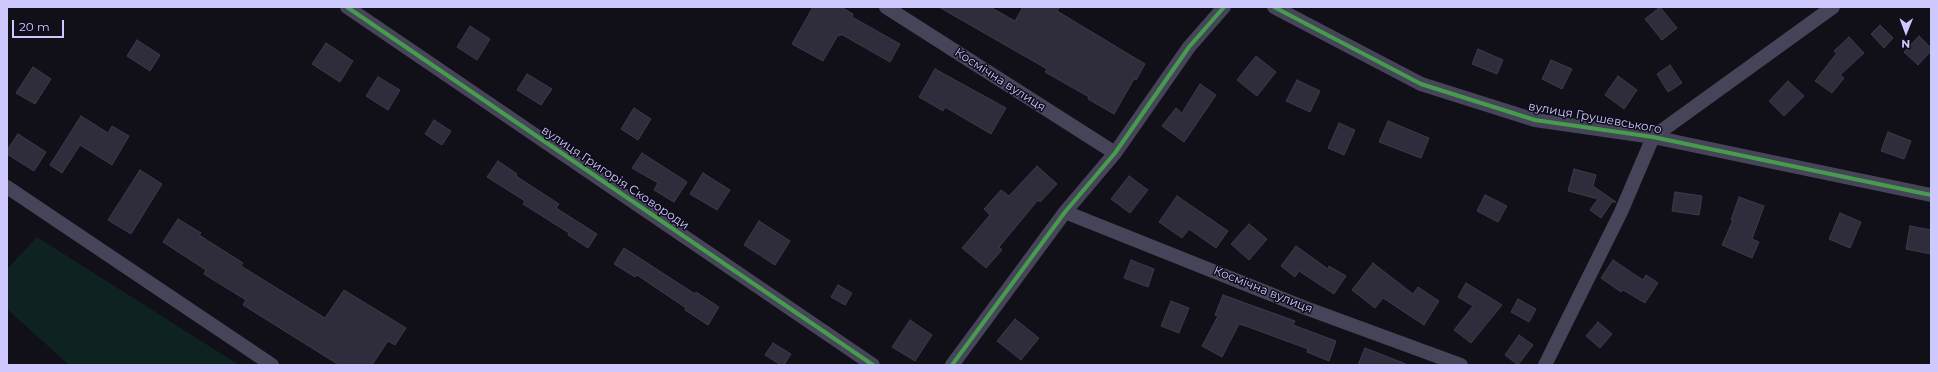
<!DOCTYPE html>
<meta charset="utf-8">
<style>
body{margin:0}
#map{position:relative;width:1938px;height:372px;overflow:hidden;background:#111018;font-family:Montserrat,sans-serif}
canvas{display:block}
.frame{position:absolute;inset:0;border:8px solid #cdc8fd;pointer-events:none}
.north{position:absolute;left:1886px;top:12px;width:40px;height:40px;-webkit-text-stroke:3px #0e0c1b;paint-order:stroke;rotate:181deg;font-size:11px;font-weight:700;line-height:16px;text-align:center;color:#cdc8fd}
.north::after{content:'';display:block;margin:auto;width:14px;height:18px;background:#cdc8fd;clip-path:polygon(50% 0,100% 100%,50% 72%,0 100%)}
.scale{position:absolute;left:12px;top:20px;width:52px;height:18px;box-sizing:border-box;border:2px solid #cdc8fd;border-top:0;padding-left:5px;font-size:12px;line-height:14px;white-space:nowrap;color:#cdc8fd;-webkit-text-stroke:3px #0e0c1b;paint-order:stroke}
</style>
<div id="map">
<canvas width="1938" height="372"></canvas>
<div class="frame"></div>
<div class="north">N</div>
<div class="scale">20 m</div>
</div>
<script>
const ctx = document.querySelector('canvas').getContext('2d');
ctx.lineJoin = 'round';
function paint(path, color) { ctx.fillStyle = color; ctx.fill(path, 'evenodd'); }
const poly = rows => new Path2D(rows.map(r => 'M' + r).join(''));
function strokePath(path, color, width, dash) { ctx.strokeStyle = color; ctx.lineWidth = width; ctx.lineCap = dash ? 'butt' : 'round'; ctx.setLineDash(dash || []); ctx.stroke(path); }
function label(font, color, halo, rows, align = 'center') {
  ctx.font = font + ' Montserrat,sans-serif'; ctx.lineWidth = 3; ctx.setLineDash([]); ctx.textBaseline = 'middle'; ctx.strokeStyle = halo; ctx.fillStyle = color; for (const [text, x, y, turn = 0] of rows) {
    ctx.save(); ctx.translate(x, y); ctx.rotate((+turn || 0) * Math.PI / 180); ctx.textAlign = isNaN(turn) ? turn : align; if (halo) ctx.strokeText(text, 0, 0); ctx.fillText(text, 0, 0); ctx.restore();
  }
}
const green = poly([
 [37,237,239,365,69,365,7,309,7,269]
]);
const building = poly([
 [813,7,841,7,853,14,852,17,900,44,890,62,841,34,840,36,838,35,823,61,792,44,813,7],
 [939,7,990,7,1015,21,1023,7,1060,7,1057,11,1145,64,1136,80,1134,79,1114,114,1088,99,1089,97,1045,72,1047,69,939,7],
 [1660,7,1677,28,1662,40,1645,19,1660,7],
 [1880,25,1893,38,1884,48,1871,34,1880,25],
 [470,26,490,39,477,60,457,47,470,26],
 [1919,36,1931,48,1931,51,1918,65,1904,52,1919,36],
 [1849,37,1864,53,1840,75,1844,78,1832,93,1815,81,1837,53,1834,51,1849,37],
 [137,40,160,55,150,71,127,56,137,40],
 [326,43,353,61,340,82,312,64,326,43],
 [1478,49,1503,60,1497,74,1472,64,1478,49],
 [1256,56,1276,72,1257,96,1237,80,1256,56],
 [1551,60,1572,69,1562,89,1542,79,1551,60],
 [1670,65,1682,83,1668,92,1657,74,1670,65],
 [33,67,51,79,35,104,16,93,33,67],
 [935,69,1006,108,991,134,945,107,943,111,919,97,935,69],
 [527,74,552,89,541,105,517,90,527,74],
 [1618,76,1637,90,1624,109,1605,95,1618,76],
 [378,77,400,90,388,110,366,96,378,77],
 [1297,80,1320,91,1310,112,1286,101,1297,80],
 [1788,81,1804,96,1784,116,1769,101,1788,81],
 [1200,84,1216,95,1184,142,1162,126,1176,108,1182,113,1200,84],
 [634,108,651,119,638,140,621,129,634,108],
 [81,116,108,133,112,126,129,136,112,165,80,145,62,173,50,165,81,116],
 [434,120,451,131,442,145,425,134,434,120],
 [1388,121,1429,138,1421,158,1379,142,1388,121],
 [1339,123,1355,130,1344,155,1328,148,1339,123],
 [1888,132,1911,141,1904,159,1881,151,1888,132],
 [18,134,46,152,34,171,7,154,7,150,18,134],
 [642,153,687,182,674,202,654,190,658,183,632,168,642,153],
 [498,161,517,174,516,176,559,204,556,208,597,234,588,248,568,235,569,233,523,204,525,201,487,177,498,161],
 [1037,166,1057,184,1040,202,1038,200,999,247,1002,250,986,268,962,248,990,215,984,209,1001,190,1009,196,1037,166],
 [1574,169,1596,175,1593,186,1616,202,1612,202,1601,218,1590,210,1598,199,1568,191,1574,169],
 [140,170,162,184,131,234,108,220,140,170],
 [703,173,730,190,717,210,690,194,703,173],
 [1129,176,1148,190,1130,213,1111,199,1129,176],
 [1675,192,1702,196,1699,215,1672,211,1675,192],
 [1485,195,1507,206,1498,222,1477,211,1485,195],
 [1177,196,1228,231,1216,248,1189,229,1182,238,1159,222,1177,196],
 [1739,197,1764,206,1752,239,1759,242,1752,258,1722,245,1733,220,1731,220,1739,197],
 [1840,213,1861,222,1850,248,1829,239,1840,213],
 [178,219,201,233,199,235,243,263,241,266,325,318,344,290,406,328,395,345,388,341,372,365,339,365,243,305,246,300,204,274,206,270,163,242,178,219],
 [759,221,790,241,775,265,744,245,759,221],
 [1249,224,1267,239,1249,260,1231,244,1249,224],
 [1910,226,1931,230,1931,254,1906,249,1910,226],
 [1296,246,1328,269,1329,266,1346,276,1334,294,1299,271,1295,277,1281,266,1296,246],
 [624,248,695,294,696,292,719,307,708,325,685,310,686,308,637,275,635,277,614,264,624,248],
 [1131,260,1154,269,1148,287,1124,278,1131,260],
 [1613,260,1643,280,1646,275,1658,283,1645,303,1623,290,1621,292,1601,278,1613,260],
 [1373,263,1413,294,1418,287,1439,301,1424,325,1383,298,1375,308,1352,290,1373,263],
 [1466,283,1502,305,1471,343,1454,330,1473,306,1458,297,1466,283],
 [838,285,852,293,845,305,831,297,838,285],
 [1223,295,1295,321,1293,325,1336,341,1329,361,1307,352,1308,349,1243,325,1239,324,1222,357,1202,346,1218,316,1215,315,1223,295],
 [1518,299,1536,309,1529,322,1511,312,1518,299],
 [1171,301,1189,308,1179,333,1161,326,1171,301],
 [1015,319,1039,338,1021,360,997,341,1015,319],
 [910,320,932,335,915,361,892,347,910,320],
 [1598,322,1612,334,1600,348,1586,336,1598,322],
 [1519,335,1533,345,1518,365,1505,355,1519,335],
 [773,343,791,354,784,365,781,365,765,355,773,343],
 [1365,348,1406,364,1406,365,1358,365,1365,348]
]);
const street = poly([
 [347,7,873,365],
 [886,7,1115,153],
 [1274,7,1421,84,1535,120,1653,137,1931,195],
 [7,187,272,365],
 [1065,212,1303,307,1461,365],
 [952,365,1065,212,1115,153,1189,47,1224,7],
 [1545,365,1621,212,1653,137,1833,7]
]);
const cycleway = poly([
 [347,7,873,365],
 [1274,7,1421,84,1535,120,1653,137,1931,195],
 [952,365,1065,212,1115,153,1189,47,1224,7]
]);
const streetNames = [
 ["Космічна вулиця",1000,80,33],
 ["вулиця Грушевського",1595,118,10],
 ["вулиця Григорія Сковороди",615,178,34],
 ["Космічна вулиця",1263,290,22]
];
paint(green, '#0f2222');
paint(building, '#2f2c3b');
strokePath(building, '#3c3a4c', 1);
strokePath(street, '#454459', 14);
strokePath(cycleway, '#469c4c', 4);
label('12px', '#cdc8fd', '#0e0c1b', streetNames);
</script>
